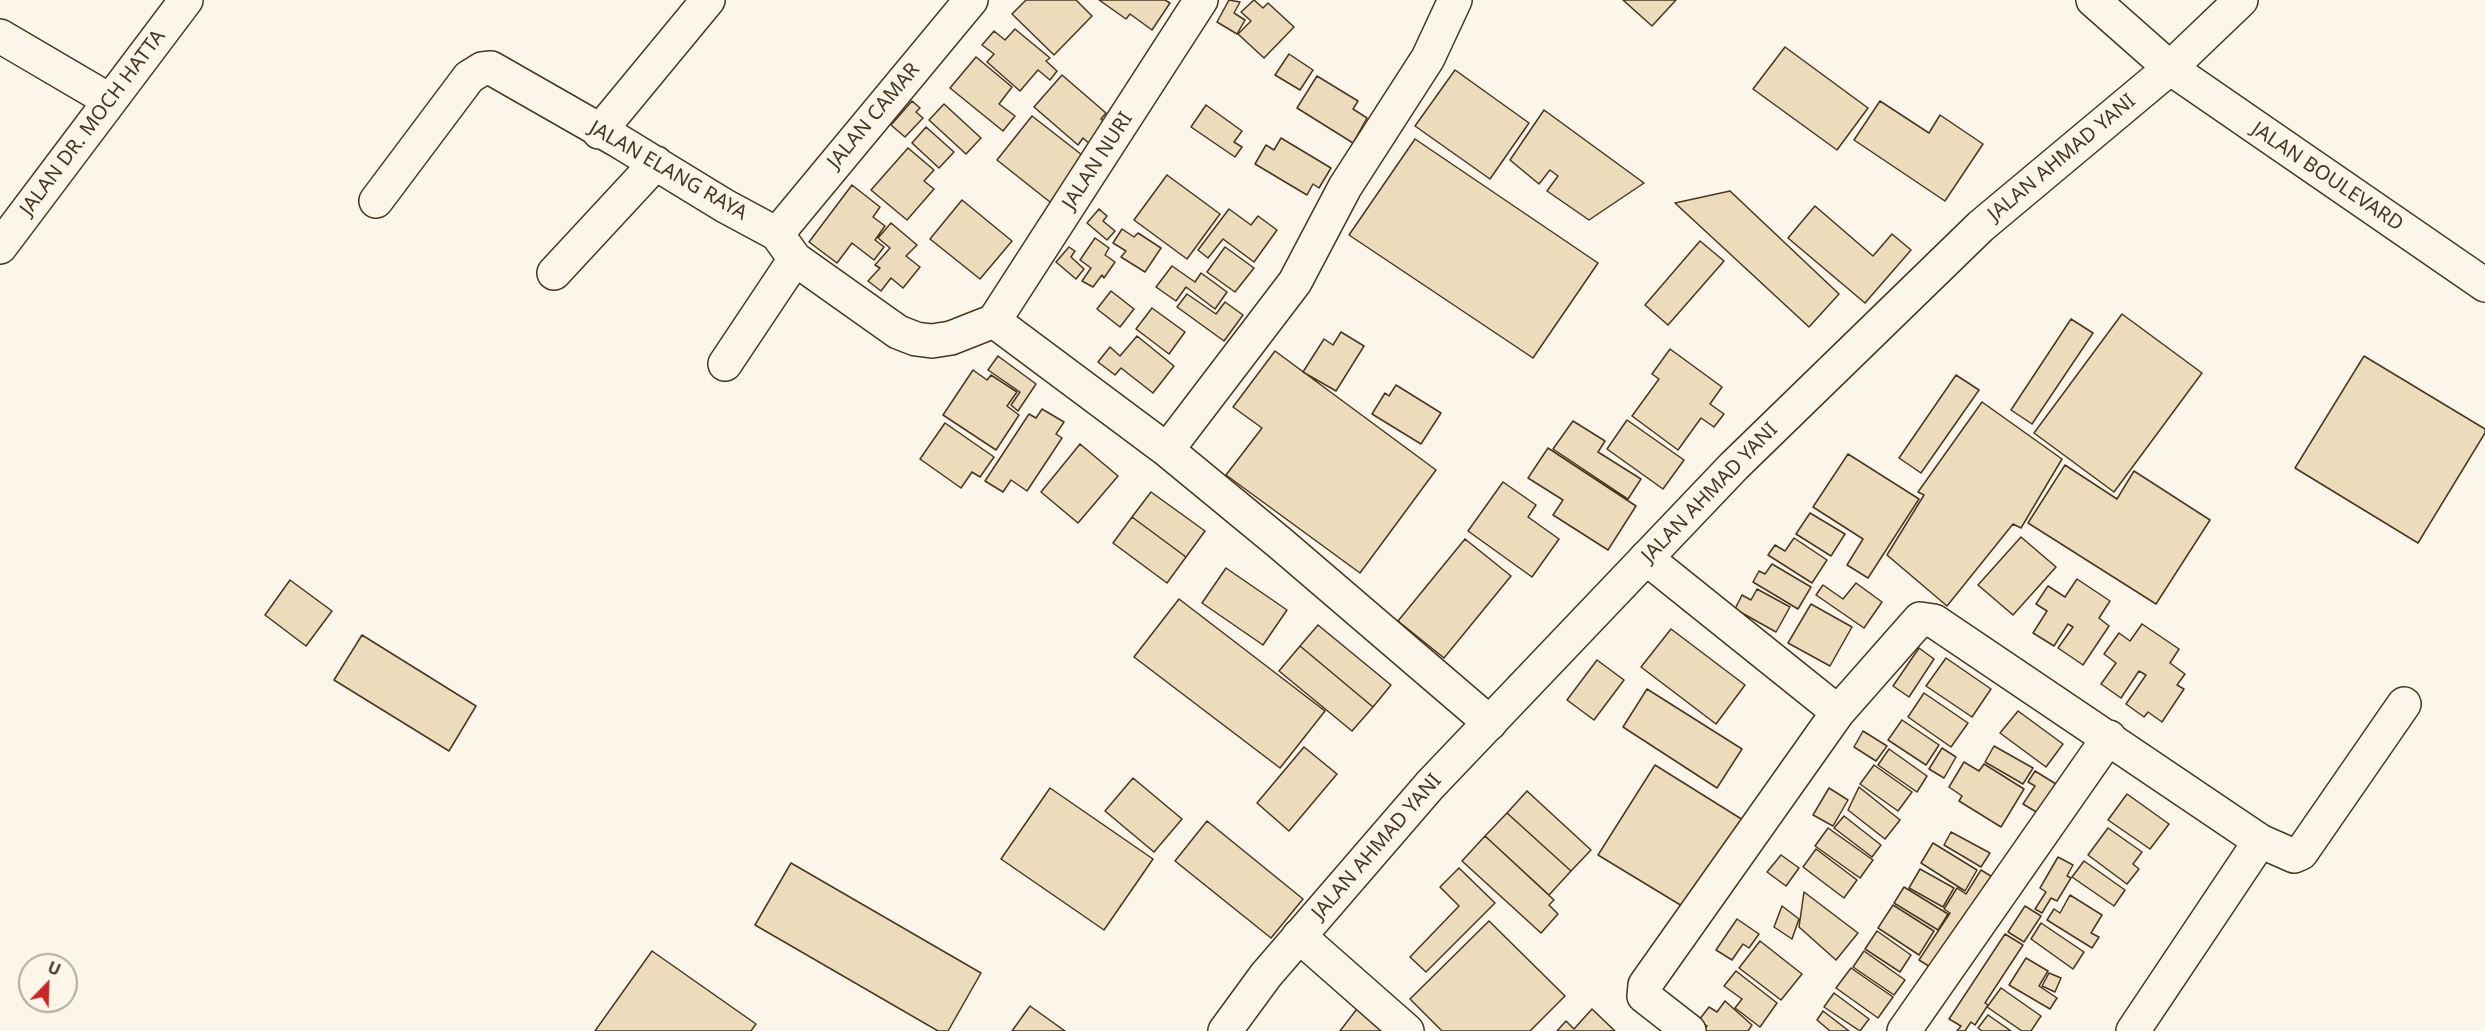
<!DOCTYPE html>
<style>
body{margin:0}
#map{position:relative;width:2485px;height:1031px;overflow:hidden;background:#fbf6e9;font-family:"Noto Sans",sans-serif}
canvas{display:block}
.north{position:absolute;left:18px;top:953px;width:60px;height:60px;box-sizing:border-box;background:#fbf6e9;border:2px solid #b4a999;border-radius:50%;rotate:23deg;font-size:16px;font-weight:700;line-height:24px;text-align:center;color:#4a3520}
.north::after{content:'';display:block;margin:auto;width:21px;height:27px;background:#c62828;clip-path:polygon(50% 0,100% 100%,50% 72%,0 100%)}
</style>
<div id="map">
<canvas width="2485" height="1031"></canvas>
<div class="north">U</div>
</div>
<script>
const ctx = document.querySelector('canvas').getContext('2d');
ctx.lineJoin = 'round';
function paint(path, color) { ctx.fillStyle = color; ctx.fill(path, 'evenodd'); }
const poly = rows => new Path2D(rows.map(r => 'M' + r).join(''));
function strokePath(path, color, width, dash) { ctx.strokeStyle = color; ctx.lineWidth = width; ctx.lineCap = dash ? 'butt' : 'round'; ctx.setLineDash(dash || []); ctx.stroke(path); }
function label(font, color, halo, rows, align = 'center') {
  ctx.font = font + ' "Noto Sans",sans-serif'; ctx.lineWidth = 4.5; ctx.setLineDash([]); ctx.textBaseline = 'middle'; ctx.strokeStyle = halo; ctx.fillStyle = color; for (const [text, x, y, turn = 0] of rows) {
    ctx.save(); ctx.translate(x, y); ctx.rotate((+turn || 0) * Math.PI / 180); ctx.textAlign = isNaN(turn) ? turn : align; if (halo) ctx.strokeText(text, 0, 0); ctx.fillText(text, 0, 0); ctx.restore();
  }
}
const building = poly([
 [1026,0,1076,0,1092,16,1054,55,1012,14,1026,0],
 [1099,0,1165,0,1170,3,1152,30,1130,14,1126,19,1099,0],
 [1229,0,1240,2,1234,13,1245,20,1237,34,1217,22,1229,0],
 [1254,0,1263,8,1268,3,1294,27,1264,58,1238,34,1251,21,1241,12,1254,0],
 [1623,0,1676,0,1652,26,1623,0],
 [1015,29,1050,58,1046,61,1057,71,1050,80,1038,70,1020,91,987,62,994,54,982,45,994,31,1005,40,1015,29],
 [1785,47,1868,108,1837,150,1753,89,1785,47],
 [1289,54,1313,70,1300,90,1275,75,1289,54],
 [976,57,1012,87,999,104,1015,116,1003,131,950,88,976,57],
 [1455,70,1529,123,1490,179,1415,126,1455,70],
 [1062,75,1106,113,1101,119,1109,126,1092,146,1083,138,1078,145,1034,107,1062,75],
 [1317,76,1358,101,1353,109,1367,118,1353,143,1297,108,1317,76],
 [912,101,920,108,916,112,923,118,905,137,891,125,912,101],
 [1880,101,1929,133,1940,115,1983,144,1945,201,1854,140,1880,101],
 [944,104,981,138,966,154,929,120,944,104],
 [1206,105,1242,131,1234,142,1242,147,1235,157,1191,127,1206,105],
 [1544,110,1644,183,1589,220,1547,191,1558,176,1550,170,1539,184,1510,160,1544,110],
 [1032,116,1091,162,1055,206,997,160,1032,116],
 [926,127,954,152,939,168,912,143,926,127],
 [1281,138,1331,168,1319,188,1313,184,1307,195,1255,164,1266,145,1274,150,1281,138],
 [1415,139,1598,263,1533,358,1349,235,1415,139],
 [908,148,934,170,924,181,934,189,907,220,871,190,908,148],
 [1167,175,1220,214,1187,259,1134,220,1167,175],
 [852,185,880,207,873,217,885,226,875,240,884,247,874,260,852,243,837,263,809,242,852,185],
 [1730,191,1839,294,1809,327,1675,203,1730,191],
 [962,200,1012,241,980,279,930,239,962,200],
 [1815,206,1873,256,1892,234,1911,250,1865,303,1788,238,1815,206],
 [1099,209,1107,216,1103,221,1115,231,1107,240,1087,223,1099,209],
 [1229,209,1251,225,1258,216,1277,230,1254,262,1223,239,1208,258,1198,250,1229,209],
 [891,223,917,245,906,256,920,267,903,288,891,278,881,291,868,281,880,268,875,265,890,248,878,238,891,223],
 [1122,229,1134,237,1138,233,1161,248,1145,272,1121,257,1126,251,1113,243,1122,229],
 [1095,238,1109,248,1105,255,1115,262,1104,278,1102,275,1093,287,1082,281,1091,268,1080,260,1095,238],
 [1700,241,1724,261,1668,325,1645,305,1700,241],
 [1069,247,1075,251,1071,257,1084,269,1076,279,1056,262,1069,247],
 [1225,247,1254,268,1235,292,1207,272,1225,247],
 [1172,266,1195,282,1201,273,1227,292,1215,309,1186,287,1176,301,1156,287,1172,266],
 [1111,291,1134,309,1120,327,1097,309,1111,291],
 [1187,294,1216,314,1225,302,1243,315,1224,341,1177,307,1187,294],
 [1152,308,1185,332,1169,354,1136,329,1152,308],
 [2122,314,2202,373,2114,492,2034,433,2122,314],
 [2071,319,2093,333,2032,424,2011,410,2071,319],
 [1341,332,1364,346,1336,391,1303,372,1324,339,1333,345,1341,332],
 [1137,336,1174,366,1153,393,1121,368,1115,375,1098,362,1110,347,1120,356,1137,336],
 [1670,349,1722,387,1710,404,1724,414,1714,427,1701,418,1678,450,1632,416,1659,379,1652,374,1670,349],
 [1275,351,1436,470,1360,573,1226,475,1262,428,1233,407,1275,351],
 [998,356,1036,384,1018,411,1011,405,1020,392,988,370,998,356],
 [2364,356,2485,429,2485,433,2418,543,2295,468,2364,356],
 [973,370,987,380,991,375,1017,392,1007,406,1019,415,996,450,943,415,973,370],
 [1956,375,1979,390,1921,473,1899,458,1956,375],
 [1396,385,1441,413,1421,444,1372,414,1385,393,1389,396,1396,385],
 [1982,402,2062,459,2021,528,2013,524,1947,606,1887,555,1924,495,1918,492,1982,402],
 [1042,409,1064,422,1056,434,1062,438,1027,491,1011,480,1003,492,985,481,1029,414,1036,418,1042,409],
 [1627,420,1684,460,1663,489,1607,449,1627,420],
 [1573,421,1605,441,1598,452,1641,479,1628,499,1553,449,1573,421],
 [945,423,994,457,980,477,972,472,961,488,920,459,945,423],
 [1080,444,1118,476,1078,523,1041,492,1080,444],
 [1548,448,1636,506,1608,550,1553,515,1563,500,1528,478,1548,448],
 [1848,454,1919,499,1868,578,1847,565,1863,539,1813,507,1848,454],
 [2065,465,2117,499,2134,471,2210,520,2156,604,2028,523,2065,465],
 [1503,482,1536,505,1528,517,1559,539,1532,577,1468,531,1503,482],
 [1151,492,1205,531,1186,557,1132,517,1151,492],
 [1810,513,1845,534,1831,556,1796,534,1810,513],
 [1132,517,1186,557,1167,583,1113,543,1132,517],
 [2021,537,2056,567,2013,615,1978,585,2021,537],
 [1794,538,1827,560,1812,583,1768,555,1775,545,1785,551,1794,538],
 [1465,539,1511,576,1444,658,1398,621,1465,539],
 [1772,564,1811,587,1798,609,1753,582,1759,571,1765,574,1772,564],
 [1226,568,1287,610,1263,645,1202,603,1226,568],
 [2077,579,2110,601,2099,618,2109,626,2083,665,2058,648,2073,627,2068,624,2054,646,2033,633,2047,611,2036,604,2048,586,2065,597,2077,579],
 [290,580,332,611,306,646,265,615,290,580],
 [1856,583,1882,602,1864,628,1816,595,1823,585,1843,599,1856,583],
 [1757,589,1790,607,1776,632,1735,609,1742,595,1751,600,1757,589],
 [1179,599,1325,711,1280,768,1134,657,1179,599],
 [1811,604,1852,627,1830,666,1788,643,1811,604],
 [2142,624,2179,649,2170,663,2185,674,2177,685,2184,689,2162,722,2148,712,2144,717,2126,704,2146,675,2139,671,2121,698,2101,684,2116,663,2104,654,2119,633,2130,641,2142,624],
 [1318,625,1391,685,1373,707,1300,646,1318,625],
 [1671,629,1745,685,1716,724,1641,667,1671,629],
 [362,635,476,706,449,751,334,680,362,635],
 [1300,646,1373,707,1352,731,1279,671,1300,646],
 [1919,648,1934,659,1909,697,1893,686,1919,648],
 [1946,658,1991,689,1972,717,1926,686,1946,658],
 [1597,660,1624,680,1594,720,1567,700,1597,660],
 [1647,689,1742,749,1717,788,1623,727,1647,689],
 [1924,693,1968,723,1951,747,1908,717,1924,693],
 [2018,711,2063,744,2046,767,2000,733,2018,711],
 [1902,720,1939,745,1926,765,1888,740,1902,720],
 [1863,731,1887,746,1876,761,1854,747,1863,731],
 [1994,746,2033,768,2023,784,1985,762,1994,746],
 [1304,747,1337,774,1289,831,1257,803,1304,747],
 [1942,748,1956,757,1944,778,1929,769,1942,748],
 [1889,749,1927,776,1917,792,1878,765,1889,749],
 [1964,762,1979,771,1984,764,2024,789,2001,827,1959,801,1962,796,1949,787,1964,762],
 [1655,765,1743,820,1687,909,1598,855,1655,765],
 [1874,765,1912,792,1898,811,1860,784,1874,765],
 [2035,771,2056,784,2038,813,2023,804,2035,786,2028,782,2035,771],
 [1133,778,1182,819,1154,852,1105,811,1133,778],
 [1859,787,1900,820,1885,839,1848,810,1859,787],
 [1050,788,1153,859,1104,930,1001,859,1050,788],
 [1829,788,1848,800,1833,826,1813,815,1829,788],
 [1527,791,1591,850,1571,871,1507,813,1527,791],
 [2127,794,2169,824,2150,849,2108,820,2127,794],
 [1507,813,1571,871,1549,895,1485,836,1507,813],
 [1844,816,1881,845,1872,857,1834,828,1844,816],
 [1207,821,1303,899,1271,938,1175,861,1207,821],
 [1828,828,1873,860,1860,878,1815,846,1828,828],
 [2108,828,2142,852,2133,864,2139,869,2127,884,2088,855,2108,828],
 [1951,832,1990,853,1981,867,1944,845,1951,832],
 [1485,836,1554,900,1549,905,1558,914,1541,933,1462,861,1485,836],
 [1933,843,1977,870,1965,891,1921,863,1933,843],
 [1816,849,1857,880,1844,898,1803,867,1816,849],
 [1781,855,1799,868,1786,886,1767,872,1781,855],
 [2058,857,2073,865,2067,876,2071,878,2057,901,2051,898,2042,913,2035,909,2046,892,2040,888,2058,857],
 [2084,861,2125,890,2114,906,2072,877,2084,861],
 [791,863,981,973,948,1031,938,1031,755,925,791,863],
 [1459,868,1495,903,1426,972,1410,957,1459,906,1440,887,1459,868],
 [1920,869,1954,888,1943,907,1909,888,1920,869],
 [1981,870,1994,878,1935,970,1919,960,1950,913,1944,909,1957,888,1966,894,1981,870],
 [1904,887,1948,914,1938,930,1894,903,1904,887],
 [1804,892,1858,933,1836,960,1799,927,1804,892],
 [2070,895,2102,915,2091,933,2099,937,2092,948,2047,920,2054,909,2060,913,2070,895],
 [1893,905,1934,931,1919,955,1878,928,1893,905],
 [1782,906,1799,919,1792,939,1774,927,1782,906],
 [2025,906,2041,916,2024,942,2008,932,2025,906],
 [1737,919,1759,934,1749,948,1743,944,1732,960,1716,950,1737,919],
 [1489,921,1565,996,1530,1031,1442,1031,1410,999,1489,921],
 [2041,923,2084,952,2073,969,2031,939,2041,923],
 [1877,931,1911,955,1900,972,1865,949,1877,931],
 [2005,934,2023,945,1985,1003,1988,1005,1975,1025,1971,1022,1965,1031,1957,1031,1961,1026,1949,1019,2005,934],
 [1760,941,1802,974,1781,1000,1739,968,1760,941],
 [652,951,756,1024,751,1031,595,1031,652,951],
 [1864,951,1905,980,1894,995,1853,967,1864,951],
 [2026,958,2048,971,2039,986,2057,998,2050,1009,2009,985,2026,958],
 [1851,968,1893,997,1878,1018,1836,988,1851,968],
 [1736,971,1777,1003,1760,1027,1735,1008,1742,999,1724,986,1736,971],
 [2049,973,2061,978,2055,992,2042,986,2049,973],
 [2001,988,2041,1016,2031,1031,2022,1031,1987,1007,2001,988],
 [1834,993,1869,1019,1860,1031,1824,1007,1834,993],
 [1725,1001,1752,1025,1748,1031,1703,1031,1707,1026,1699,1020,1709,1007,1717,1012,1725,1001],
 [1360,1005,1390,1031,1340,1031,1360,1005],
 [1030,1006,1065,1031,1012,1031,1030,1006],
 [1592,1009,1615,1031,1557,1031,1566,1021,1574,1029,1592,1009],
 [1823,1011,1849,1031,1830,1031,1817,1020,1823,1011],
 [1988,1015,2011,1031,1982,1031,1978,1028,1988,1015]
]);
const street = poly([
 [2093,0,2170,68,2485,285],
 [0,36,109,100],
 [599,132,708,0],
 [376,201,469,77,482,69,491,68,617,140,725,206,777,234,795,259,898,332,916,339,932,341,951,338,994,321],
 [777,234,971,0],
 [554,273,656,163],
 [994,321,1167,450,1280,543,1490,723],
 [994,321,1201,0],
 [725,364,795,259],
 [1167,450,1295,282,1345,187,1428,58,1455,0],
 [1646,558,1838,712],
 [1299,936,1407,1031],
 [1689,1031,1644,996,1645,985,1838,712,1920,619,1934,621,2260,841,2294,856,2301,853,2404,704],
 [1904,1031,2109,737],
 [2133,1031,2260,841]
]);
const secondary = poly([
 [1225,1031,1266,975,1430,785,1734,466,1981,226,2170,68,2241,0]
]);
const highway = poly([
 [0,247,186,0]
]);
const streetNames = [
 ["JALAN CAMAR",874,116,-50],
 ["JALAN DR. MOCH HATTA",93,123,-53],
 ["JALAN AHMAD YANI",2062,158,-40],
 ["JALAN NURI",1098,161,-57],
 ["JALAN ELANG RAYA",668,171,30],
 ["JALAN BOULEVARD",2327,177,34],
 ["JALAN AHMAD YANI",1710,493,-46],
 ["JALAN AHMAD YANI",1377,847,-49]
];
paint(building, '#ecdcbc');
strokePath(building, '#4a3520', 1.5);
strokePath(street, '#4a3520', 36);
strokePath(secondary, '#4a3520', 36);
strokePath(highway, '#4a3520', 36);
strokePath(street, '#fbf6e9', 33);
strokePath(secondary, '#fbf6e9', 33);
strokePath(highway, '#fbf6e9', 33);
label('20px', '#4a3520', '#fbf6e9', streetNames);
</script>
